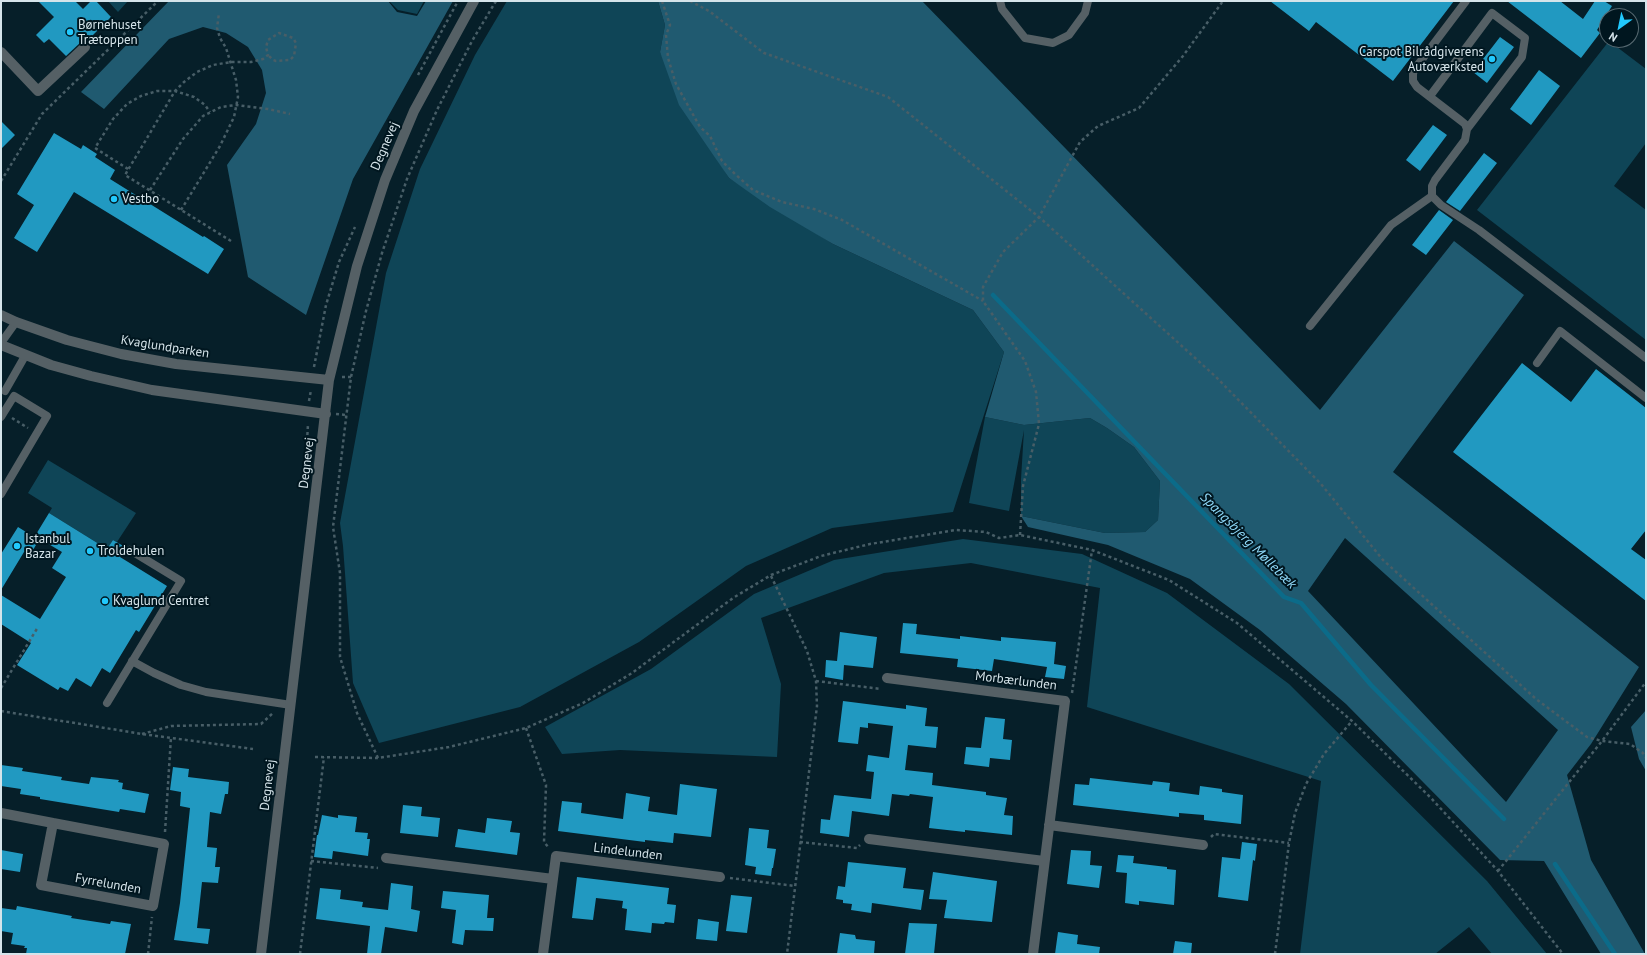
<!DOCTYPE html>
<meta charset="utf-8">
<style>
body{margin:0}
#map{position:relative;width:1647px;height:955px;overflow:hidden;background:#061f29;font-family:"PT Sans",sans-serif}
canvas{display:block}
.frame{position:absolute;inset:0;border:2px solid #d5e4ea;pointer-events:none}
.north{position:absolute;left:1599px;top:8px;width:40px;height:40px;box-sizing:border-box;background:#00161f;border:1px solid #556870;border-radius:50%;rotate:213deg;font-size:11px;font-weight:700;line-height:16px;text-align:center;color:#d5e4ea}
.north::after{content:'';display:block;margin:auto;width:14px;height:18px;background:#21c9fd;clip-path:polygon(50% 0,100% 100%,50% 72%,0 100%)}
</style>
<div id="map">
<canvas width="1647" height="955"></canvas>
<div class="frame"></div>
<div class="north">N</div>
</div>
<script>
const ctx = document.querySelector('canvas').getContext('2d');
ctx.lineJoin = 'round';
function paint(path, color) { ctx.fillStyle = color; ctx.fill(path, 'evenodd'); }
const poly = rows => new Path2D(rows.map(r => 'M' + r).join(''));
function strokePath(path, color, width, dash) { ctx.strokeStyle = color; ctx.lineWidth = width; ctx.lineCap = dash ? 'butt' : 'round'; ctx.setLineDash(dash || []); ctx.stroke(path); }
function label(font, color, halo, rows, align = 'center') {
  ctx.font = font + ' "PT Sans",sans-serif'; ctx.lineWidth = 4; ctx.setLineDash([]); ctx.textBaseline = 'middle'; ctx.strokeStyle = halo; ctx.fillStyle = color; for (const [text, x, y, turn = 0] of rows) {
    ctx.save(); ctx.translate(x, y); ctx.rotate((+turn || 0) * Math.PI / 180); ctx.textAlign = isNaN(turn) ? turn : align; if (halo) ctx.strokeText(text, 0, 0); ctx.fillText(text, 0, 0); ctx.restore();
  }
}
const green = poly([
 [108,1,128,1,118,12],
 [389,1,424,1,417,14,398,10],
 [507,1,658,1,665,25,660,52,710,148,729,178,833,244,973,310,1004,352,953,512,832,528,746,566,639,642,520,707,379,743,353,683,343,546,340,523,386,273,420,169,475,55],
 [1609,41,1646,69,1646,143,1614,186,1646,210,1646,340,1477,210],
 [985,417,1024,425,1090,418,1107,428,1134,447,1160,481,1158,520,1145,532,1105,533,1021,516,1021,479,1024,430,1009,511,969,503],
 [48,460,136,513,117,542,113,540,107,549,49,513,52,508,28,493],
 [963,539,1082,554,1167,593,1289,684,1487,881,1547,954,1492,954,1469,927,1435,954,1300,954,1321,781,1087,707,1100,588,971,563,884,573,761,618,781,684,777,757,620,750,562,754,545,727,651,669,754,594,834,560]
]);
const forest = poly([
 [169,1,388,1,397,12,417,16,426,1,453,1,353,179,306,315,248,277,227,165,256,124,266,93,262,70,248,47,226,33,203,27,169,39,104,109,81,92],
 [658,1,922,1,1320,410,1454,241,1524,295,1393,472,1639,667,1591,744,1567,775,1591,860,1645,954,1601,954,1544,861,1500,860,1346,704,1260,630,1190,579,1108,545,1028,527,1021,516,1105,533,1145,532,1158,520,1160,481,1134,447,1107,428,1090,418,1024,425,985,417,1004,352,973,310,833,244,770,207,729,178,679,105,660,52,665,25],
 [1345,538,1558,730,1506,802,1308,591],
 [1646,710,1646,771,1639,759,1631,727]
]);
const stream = poly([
 [993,295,1284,597,1301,603,1371,685,1504,819],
 [1555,864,1615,954]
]);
const building = poly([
 [38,1,75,1,83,9,91,1,96,1,111,17,87,41,81,42,66,56,49,39,44,43,36,35,54,17],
 [1270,1,1454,1,1393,81,1316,22,1309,31],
 [1507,1,1560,1,1583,19,1595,1,1604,1,1612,6,1597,30,1600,33,1581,58],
 [1500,37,1514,47,1487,83,1473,72],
 [1539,70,1560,86,1531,125,1510,109],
 [1,121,15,135,1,149],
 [1433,125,1447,135,1420,171,1406,160],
 [54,133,81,149,83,145,97,154,95,157,115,170,110,179,203,237,204,236,224,249,208,274,74,192,37,252,14,238,34,205,17,194],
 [1484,153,1497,163,1460,211,1446,202],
 [1439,210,1453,220,1426,255,1412,245],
 [1522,363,1571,402,1596,369,1646,408,1646,530,1631,549,1646,560,1646,601,1453,452],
 [49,513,107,549,113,540,125,547,120,557,167,586,139,632,136,630,110,673,102,668,91,687,76,678,68,691,60,687,58,690,17,665,31,643,1,624,1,595,40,619,66,577,52,568,62,552,35,536],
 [18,527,39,540,30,555,24,552,1,590,1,554],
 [903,623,917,624,916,634,960,639,960,636,1001,641,1001,637,1056,642,1054,664,1066,666,1064,679,1045,677,1047,667,994,659,992,671,957,667,958,659,900,653],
 [840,632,877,637,873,668,844,665,843,680,825,677,826,660,837,661],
 [843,701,906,709,906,705,927,708,925,726,938,727,936,748,908,745,905,770,933,773,932,785,986,792,986,795,1007,798,1004,815,1013,816,1012,835,965,830,965,832,929,828,933,797,910,794,909,796,892,794,889,816,852,811,849,837,820,833,821,819,830,820,834,795,871,799,874,772,866,771,868,755,889,758,893,726,868,723,868,728,860,727,858,744,838,742],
 [985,717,1005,719,1003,739,1012,740,1010,760,990,758,989,767,964,764,966,747,981,748],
 [1,765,23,768,22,771,62,777,61,780,89,784,91,777,119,780,118,782,123,783,122,789,149,794,145,813,120,809,119,812,40,799,40,797,20,794,21,789,1,786],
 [173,767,189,769,188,777,229,782,228,794,225,794,221,814,210,812,207,847,217,848,215,867,220,867,218,883,202,882,197,928,210,929,208,944,174,940,180,903,190,808,180,806,181,792,170,790],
 [1090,778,1152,785,1153,781,1170,783,1169,791,1199,795,1200,786,1222,789,1222,792,1243,795,1241,824,1204,820,1204,815,1179,813,1179,817,1073,805,1075,784,1089,785],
 [680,784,717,789,711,837,674,833,673,843,645,840,645,842,558,831,562,801,582,803,581,813,623,819,626,793,650,797,648,811,677,815],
 [403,805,422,807,421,816,440,818,438,837,400,833],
 [322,815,338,818,338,815,357,817,355,832,368,833,367,839,370,839,368,856,333,851,332,859,314,857,317,835,318,835],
 [487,818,512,821,510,832,520,833,517,855,455,847,458,829,485,833],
 [749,828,769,830,767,848,776,849,773,868,772,868,771,876,755,874,756,867,745,865],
 [1242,842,1257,844,1255,861,1253,860,1248,901,1218,897,1222,857,1240,859],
 [1,850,23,854,20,872,1,869],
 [1071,850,1091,851,1090,865,1102,866,1099,888,1067,884],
 [1118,855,1134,856,1133,863,1167,867,1167,869,1176,870,1174,905,1139,901,1139,905,1125,903,1127,873,1116,872],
 [848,862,906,868,903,888,924,890,921,910,872,903,871,913,851,910,852,904,843,903,843,900,836,899,838,886,845,887],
 [933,872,997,881,992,922,944,918,947,900,929,899],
 [577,877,669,888,667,904,676,905,674,923,665,922,664,924,652,923,651,933,625,930,627,909,622,908,623,901,596,898,593,920,572,918],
 [391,883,413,886,411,909,420,911,417,932,385,927,381,954,367,954,370,926,316,919,320,888,341,890,340,899,363,902,362,907,388,910],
 [443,891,489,895,487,918,494,918,493,931,465,930,463,945,452,943,456,910,441,908],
 [731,895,752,897,747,933,726,931],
 [17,906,72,916,71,918,110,924,111,921,131,924,125,954,26,954,27,948,24,948,25,946,11,944,13,933,1,931,1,908,16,910],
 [698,919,719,922,717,941,696,939],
 [909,923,937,924,934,954,905,954],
 [1058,932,1078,935,1077,944,1100,947,1099,954,1055,954],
 [840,933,855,935,856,939,875,941,874,954,837,954],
 [1175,941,1192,943,1191,954,1173,954]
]);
const path = poly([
 [662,1,670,25,666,35,668,58,676,84,700,127,710,136,722,161,735,174,753,190,782,202,814,209,842,220,983,301],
 [690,1,709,11,764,53,888,97,1039,217,1215,376,1321,484,1383,560,1536,699,1587,737,1602,741,1630,744,1643,753,1646,758],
 [418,75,458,1],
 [128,169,95,148,113,119,127,104,141,96,157,91,175,91,194,97,205,105,210,112],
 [1,181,42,114,158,1],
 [150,190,183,139,203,116,221,107,236,105,268,109,290,114],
 [181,210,220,146,234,117,238,97,236,80,226,48,220,38,217,28,219,13],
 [231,241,125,175,175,91,184,82,197,72,213,65,231,62,251,62,263,59,268,55,266,47,268,40,279,33,293,38,296,43,294,56,290,60,276,61,273,60,268,55],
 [314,367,326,305,339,262,355,227],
 [342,377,351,377],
 [309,401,311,390],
 [336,414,346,415],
 [12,418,28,428],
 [306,459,308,424],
 [1020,535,1023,486,1039,424,1036,392,1025,361,983,301,983,287,1003,252,1039,217,1080,142,1098,126,1139,108,1183,56,1223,1],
 [771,576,807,651,816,681,817,706,787,954],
 [816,681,881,689],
 [1,688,38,627],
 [1072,693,1092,550],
 [1,711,142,734,253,749],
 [526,728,546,785,544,842,549,848],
 [142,734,171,726,261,724,273,713],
 [315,757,378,758,449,747,526,728,583,703,632,673,733,598,771,575,821,556,870,544,956,530,986,532,999,538,1020,535,1092,550,1169,580,1237,623,1352,721,1431,798,1498,871,1563,954],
 [378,758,357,713,340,657,340,573,333,527,351,377,366,311,382,253,407,179,437,110,472,41,496,1],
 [165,832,171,737],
 [1211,837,1214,834,1289,843],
 [800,842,857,848,860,845],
 [311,861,378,868],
 [1498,871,1602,741,1646,682],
 [730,878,795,886],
 [148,954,152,917],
 [300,954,324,757],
 [1275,954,1289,843,1295,813,1306,784,1324,754,1352,721]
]);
const service = poly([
 [1000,1,1002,9,1025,38,1053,43,1069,35,1085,13,1088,1],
 [1466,1,1414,70,1413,74,1413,81,1417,87,1460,120,1465,124,1467,129,1465,140,1435,180,1432,186,1432,196,1441,205,1479,230,1646,358],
 [1430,96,1492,13,1525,38,1522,57,1467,129],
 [1310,326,1391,225,1432,196],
 [1,343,16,322],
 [1537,363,1560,331,1646,398],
 [5,391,25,356],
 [1,417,14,396,47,416,1,494],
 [132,661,154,673,181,685,206,692,291,705],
 [107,703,181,581,130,550]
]);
const minor = poly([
 [1,52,38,91,85,47],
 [887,678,1065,701,1033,954],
 [1,813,53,823,164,844,153,906,41,885,53,823],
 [1049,825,1203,845],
 [869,839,1044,861],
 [386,858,553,879],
 [543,954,556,856,720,877]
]);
const tertiary = poly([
 [1,315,16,322,67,340,121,354,176,364,329,380],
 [1,345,51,365,91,376,152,390,326,414],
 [261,954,329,380,357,266,385,180,414,111,474,1]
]);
const markers = [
 [70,32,4,"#21c9fd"],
 [1492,59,4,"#21c9fd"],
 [114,199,4,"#21c9fd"],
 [17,546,4,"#21c9fd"],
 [90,551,4,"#21c9fd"],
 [105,601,4,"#21c9fd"]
];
const poiNames = [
 ["Børnehuset",78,25],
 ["Trætoppen",78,40],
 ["Carspot Bilrådgiverens",1484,52,"right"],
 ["Autoværksted",1484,67,"right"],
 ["Vestbo",122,199],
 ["Istanbul",25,539],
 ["Bazar",25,554],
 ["Troldehulen",98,551],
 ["Kvaglund Centret",113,601]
];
const streetNames = [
 ["Degnevej",385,146,-67],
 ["Kvaglundparken",165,347,9],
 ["Degnevej",307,463,-83],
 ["Morbærlunden",1016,681,7],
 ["Degnevej",268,785,-83],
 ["Lindelunden",628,852,7],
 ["Fyrrelunden",108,884,10]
];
const waterNames = [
 ["Spangsbjerg Møllebæk",1248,541,45]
];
paint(green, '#0f4557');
paint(forest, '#205a70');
strokePath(stream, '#0b6b89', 4.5);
paint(building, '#2199c1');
strokePath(path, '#485e67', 2.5, [3, 3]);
strokePath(service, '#556065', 8);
strokePath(minor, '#556065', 10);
strokePath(tertiary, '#556065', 10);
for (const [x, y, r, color] of markers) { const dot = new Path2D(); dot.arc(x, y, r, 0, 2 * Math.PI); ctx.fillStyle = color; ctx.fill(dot); strokePath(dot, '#00161f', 1.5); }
label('13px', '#d5e4ea', '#00161f', poiNames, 'left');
label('13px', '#d5e4ea', '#00161f', streetNames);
label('italic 14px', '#90dbfb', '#00161f', waterNames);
</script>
